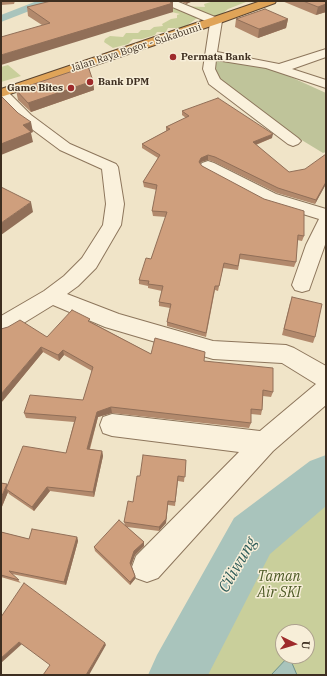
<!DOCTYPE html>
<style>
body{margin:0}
#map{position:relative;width:327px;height:676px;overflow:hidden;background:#f0e4c8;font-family:"IBM Plex Serif",serif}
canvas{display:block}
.frame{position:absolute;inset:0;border:2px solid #3d2e20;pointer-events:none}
.north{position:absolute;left:275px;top:624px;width:40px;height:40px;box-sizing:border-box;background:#f7eed8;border:1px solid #ada18e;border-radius:50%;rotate:95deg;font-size:11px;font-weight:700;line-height:16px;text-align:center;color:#3d2e20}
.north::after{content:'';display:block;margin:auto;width:14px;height:18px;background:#9e2a2b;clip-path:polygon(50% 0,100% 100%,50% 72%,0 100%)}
</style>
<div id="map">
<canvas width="327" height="676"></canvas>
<div class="frame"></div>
<div class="north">U</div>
</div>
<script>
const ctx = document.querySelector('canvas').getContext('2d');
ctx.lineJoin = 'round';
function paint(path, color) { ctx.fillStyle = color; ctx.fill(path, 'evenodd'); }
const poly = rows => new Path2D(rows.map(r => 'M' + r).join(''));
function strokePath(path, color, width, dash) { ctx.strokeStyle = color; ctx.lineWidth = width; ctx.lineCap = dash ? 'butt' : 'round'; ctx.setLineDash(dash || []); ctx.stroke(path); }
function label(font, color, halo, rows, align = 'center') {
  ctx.font = font + ' "IBM Plex Serif",serif'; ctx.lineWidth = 3; ctx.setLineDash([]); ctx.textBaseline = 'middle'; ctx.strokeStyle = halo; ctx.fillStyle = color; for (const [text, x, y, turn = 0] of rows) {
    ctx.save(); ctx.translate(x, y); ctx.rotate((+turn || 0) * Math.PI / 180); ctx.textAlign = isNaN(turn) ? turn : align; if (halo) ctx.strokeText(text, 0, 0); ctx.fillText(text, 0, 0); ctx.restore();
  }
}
const green = poly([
 [214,1,252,1,246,2,228,9,221,15,196,19,183,28,168,28,166,32,157,32,155,35,142,39,133,39,128,44,113,48,104,42,105,39,110,36,123,37,126,33,138,33,141,30,150,30,154,27,163,26,162,24,171,19,177,18,177,15,180,14,163,10,156,5,205,7,204,4],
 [8,65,21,76,1,82,1,67],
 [326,475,326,675,177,675,252,536],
 [283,632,307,632,307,656,283,656]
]);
const cemetery = poly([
 [212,58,271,68,326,93,326,152,323,153,254,111,219,81]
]);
const water = poly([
 [289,656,297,675,271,675,289,656]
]);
const canal = poly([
 [37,1,51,1,50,3,1,22,1,15,37,1]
]);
const river = poly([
 [326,455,326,506,270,554,208,675,148,675,157,655,234,518,310,461,326,455]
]);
const minor = poly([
 [162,1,176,1,220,19,222,21,217,52,279,64,326,49,326,57,292,69,326,80,326,88,266,68,216,60,215,69,220,79,298,138,301,141,298,144,293,146,288,144,209,84,203,69,210,23,163,3,162,1],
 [1,89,6,90,31,115,70,144,116,164,118,167,124,204,121,225,96,268,78,286,67,294,119,314,213,341,286,345,294,348,326,366,326,405,273,451,158,578,147,582,136,578,132,567,136,556,239,452,112,436,103,433,100,425,103,417,112,414,260,431,316,384,282,363,213,359,105,327,53,305,9,332,1,334,1,316,44,291,64,276,82,258,103,225,106,204,102,169,60,150,21,121,1,101,1,89],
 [208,161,214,163,276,194,326,209,326,242,309,290,302,292,295,290,292,285,306,245,319,219,264,202,202,169,200,166,202,163,208,161]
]);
const highway = poly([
 [261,1,276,1,275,3,220,23,1,97,1,89,261,1]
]);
const wall = poly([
 [1,1,15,1,14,4,1,5],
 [180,1,193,1,186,4],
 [282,1,326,1,326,12,316,15],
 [27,7,173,9,173,12,42,25,28,16],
 [236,19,288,19,286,28,258,38,235,27],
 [93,81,94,90,31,112,18,100,16,90],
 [182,111,272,138,256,145,289,172,326,184,315,204,277,193,214,162,208,160,201,162,200,164,202,166,304,236,302,241,297,240,296,262,294,267,240,259,238,270,223,268,218,291,215,290,206,337,167,326,167,322,170,308,159,306,159,302,162,291,148,288,148,286,139,284,139,280,151,259,166,217,153,216,152,211,157,190,144,187,143,182,158,158,142,148,142,144,166,131,166,127,186,118,182,115],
 [290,303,315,337,313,343,282,335],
 [91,322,151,354,204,361,273,392,271,397,263,396,262,410,261,415,251,414,251,423,249,428,112,413,98,417,90,449,102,451,103,456,94,497,50,491,34,511,9,494,8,492,1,509,8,486,66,453,74,422,26,418,24,413,83,400,92,371,64,355,59,361,43,352,1,403,47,337],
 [186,460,184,482,178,481,175,506,168,505,166,523,159,531,127,527,144,542,144,546,135,555,131,566,135,579,130,585,95,551,94,547,125,525,124,522,133,502,140,476],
 [1,532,29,539,77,537,78,541,66,585,12,574,21,583,1,577]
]);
const shadedWall = poly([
 [172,1,173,1,173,12,1,65,1,55],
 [187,1,193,1,186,4],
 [326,4,326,12,316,15,318,7],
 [288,19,286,28,258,38,259,29],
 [93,81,94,90,31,112,28,103],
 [31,122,33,132,31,133,33,142,1,155,1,144,23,125],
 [273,134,272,138,252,146,253,142],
 [208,155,208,160,201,162,199,167,199,162,201,158],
 [326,182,326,184,315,204,316,200],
 [31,202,33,212,1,235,1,223],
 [41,347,43,352,1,403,1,394],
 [63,350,64,355,59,361,58,355],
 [111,407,112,413,98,417,88,454,87,449,97,412],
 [102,451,103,456,94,497,93,492],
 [7,484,10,489,6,489,8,492,1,509,1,498],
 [47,487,50,491,34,511,32,507],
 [168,501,166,523,159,531,159,527],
 [77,537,78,541,66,585,64,582],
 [144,542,144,546,135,555,131,566,130,563,134,551],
 [135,576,135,579,130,585,130,582],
 [19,642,22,644,1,663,1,658],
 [105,643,106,645,89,675,86,675]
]);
const building = poly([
 [51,1,172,1,170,2,173,3,1,55,1,37,50,23,27,7,51,1],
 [303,1,326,1,326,4,318,7,303,1],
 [265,9,288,19,259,29,236,19,265,9],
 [88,66,93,81,28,103,16,90,88,66],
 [1,96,18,113,31,122,23,125,31,132,1,144,1,96],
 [218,98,273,134,253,142,289,172,305,169,326,154,326,182,316,200,278,188,215,157,208,155,201,158,199,162,202,166,264,199,304,211,304,236,298,235,296,262,240,254,238,266,224,263,219,286,215,286,206,333,167,322,171,304,159,302,163,286,148,284,149,281,139,280,146,258,151,259,167,212,152,211,157,185,143,182,160,155,142,144,170,129,166,127,189,116,182,111,218,98],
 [1,187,31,202,1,223,1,187],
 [292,297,322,304,315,337,284,329,292,297],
 [72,310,90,319,88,321,151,354,155,338,205,352,204,361,273,368,273,392,263,390,262,410,251,409,251,423,111,407,97,412,87,449,102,451,93,492,47,487,32,507,6,489,23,446,66,453,76,417,24,413,30,395,83,400,93,367,63,350,58,355,41,347,1,394,1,329,8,327,20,320,47,337,72,310],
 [143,455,186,460,185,477,178,476,175,502,168,501,166,519,159,527,124,522,128,501,133,502,137,476,140,476,143,455],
 [1,483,7,484,1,498,1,483],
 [119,520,144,542,134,551,130,563,135,576,130,582,94,547,119,520],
 [32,529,77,537,64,582,9,571,19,580,1,575,1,532,29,539,32,529],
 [24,583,105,643,86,675,43,675,50,665,19,642,1,658,1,617,24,583]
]);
const markers = [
 [173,57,4,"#9e2a2b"],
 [90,82,4,"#9e2a2b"],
 [71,88,4,"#9e2a2b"]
];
const farStreetnames = [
 ["Jalan Raya Bogor - Sukabumi",136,48,-18]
];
const farPoinames = [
 ["Permata Bank",181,57],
 ["Bank DPM",98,82],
 ["Game Bites",63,88,"right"]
];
const nearParknames = [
 ["Taman",279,577],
 ["Air SKI",279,593]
];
const nearWaternames = [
 ["Ciliwung",238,565,-60]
];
paint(green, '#c9cf9b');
paint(cemetery, '#bfc49a');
paint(water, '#a9c4bc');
strokePath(water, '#6f938a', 1);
paint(canal, '#a9c4bc');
paint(river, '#a9c4bc');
strokePath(minor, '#8d765c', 2);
strokePath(highway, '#5b4430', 2);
paint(minor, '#faf1dc');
paint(highway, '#e0a458');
paint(wall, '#b2896c');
paint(shadedWall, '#916f58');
paint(building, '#cf9f7d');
strokePath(building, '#916f58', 1);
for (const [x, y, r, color] of markers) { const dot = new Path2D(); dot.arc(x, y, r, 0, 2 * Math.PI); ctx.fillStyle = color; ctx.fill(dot); strokePath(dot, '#f7eed8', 1.5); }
label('10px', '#3d2e20', '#f7eed8', farStreetnames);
label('bold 10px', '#3d2e20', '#f7eed8', farPoinames, 'left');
label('italic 14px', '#4d5a26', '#f7eed8', nearParknames);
label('italic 16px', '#2f5d5a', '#f7eed8', nearWaternames);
</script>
